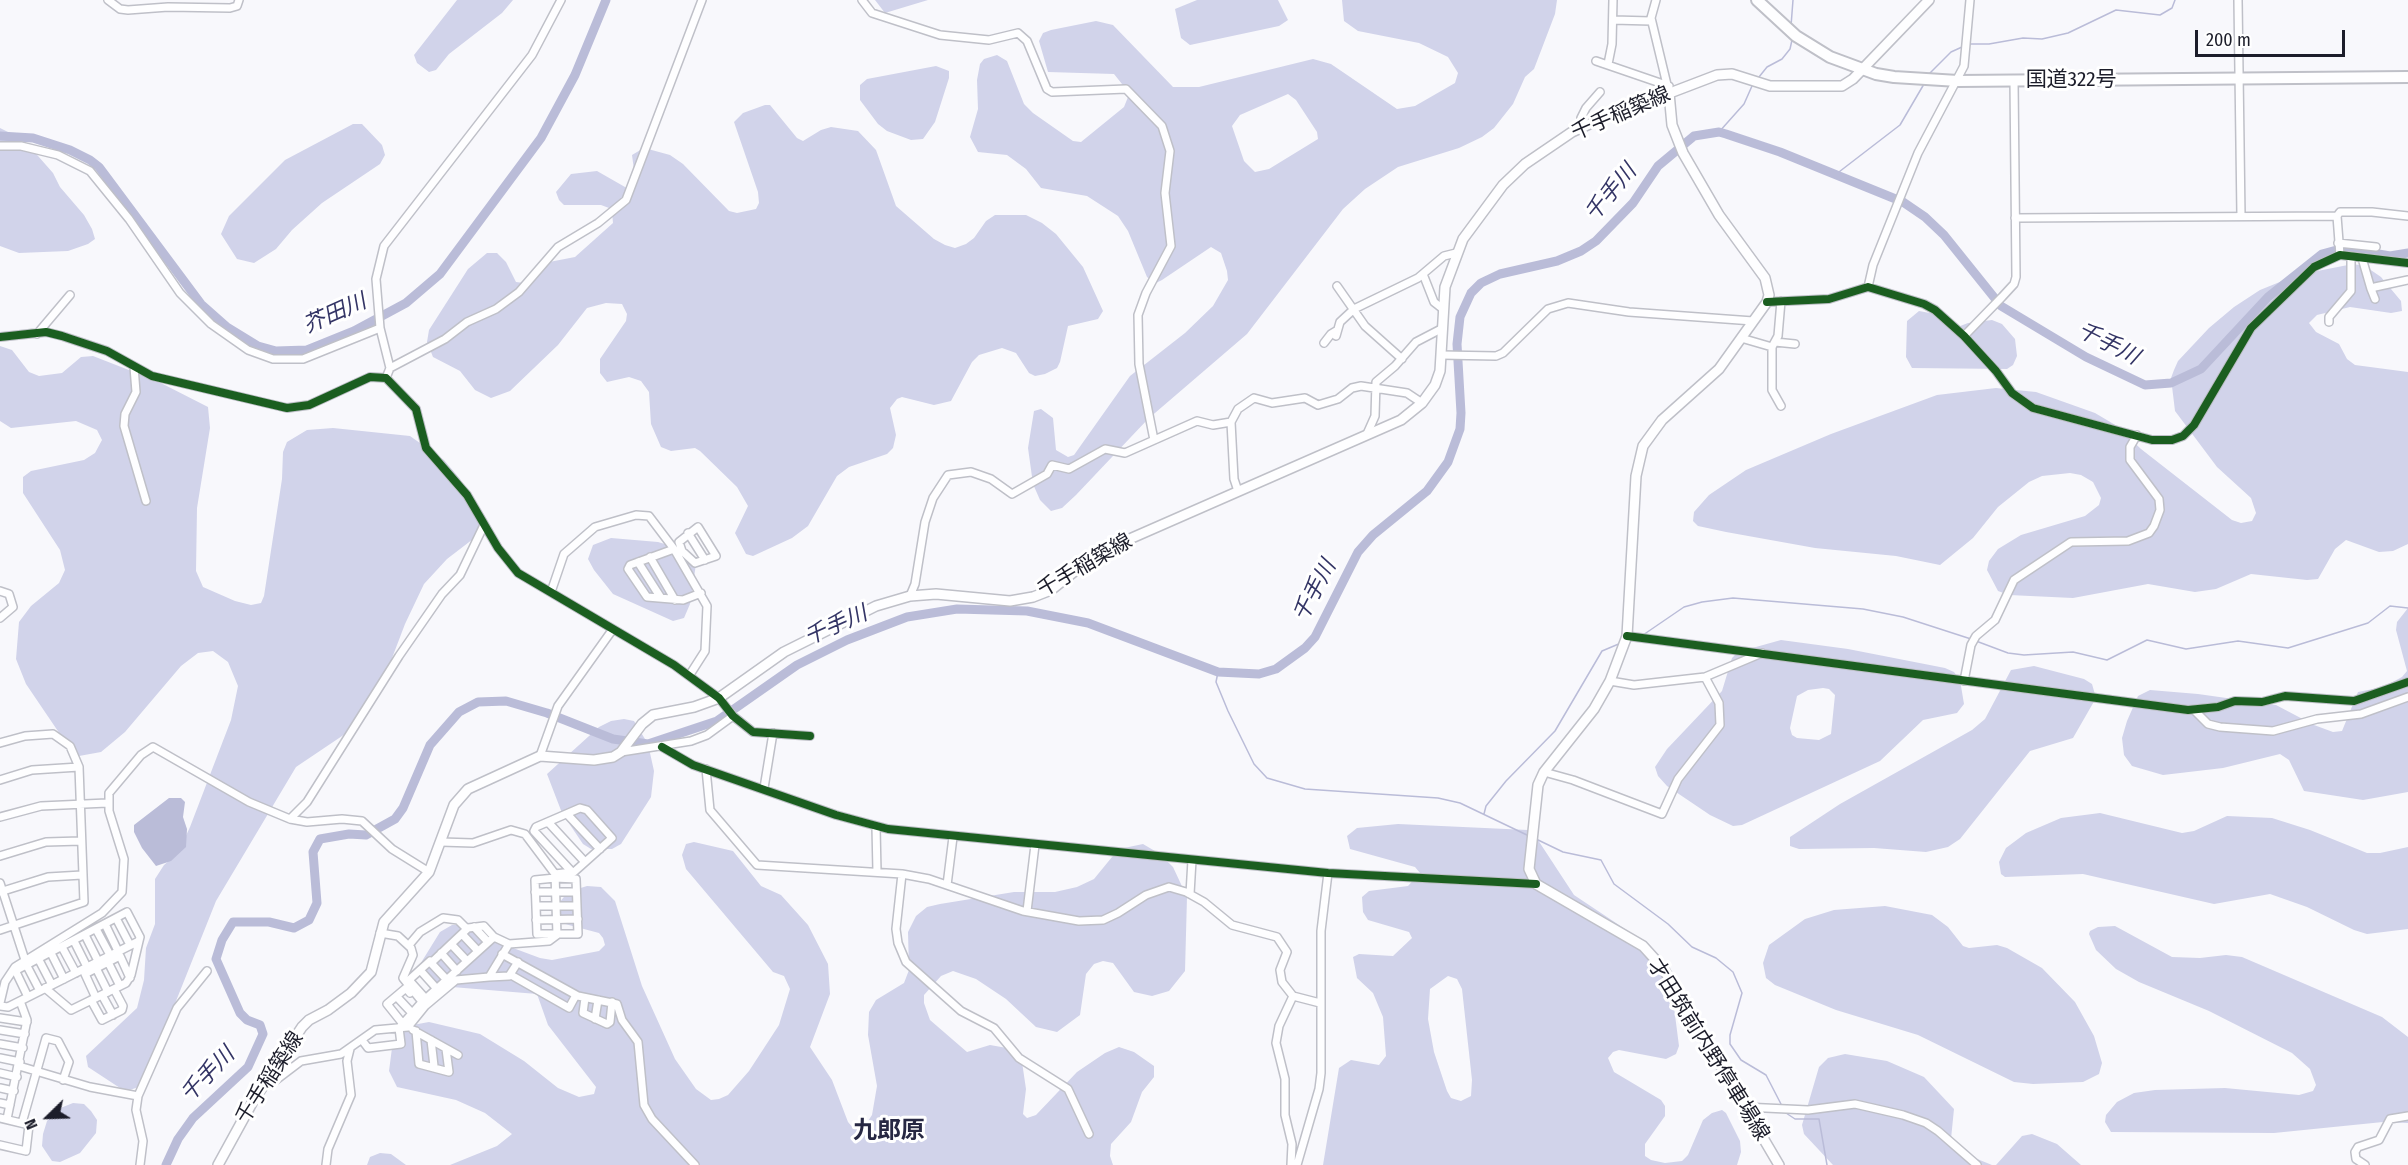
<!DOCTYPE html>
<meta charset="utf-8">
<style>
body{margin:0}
#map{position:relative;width:2408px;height:1165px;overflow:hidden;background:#f8f8fc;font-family:"Fira Sans Condensed",sans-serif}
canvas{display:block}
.north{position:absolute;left:18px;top:1087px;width:60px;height:60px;-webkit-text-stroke:4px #fff;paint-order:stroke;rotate:247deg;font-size:16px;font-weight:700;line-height:24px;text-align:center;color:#1c1d2a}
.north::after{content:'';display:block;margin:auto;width:21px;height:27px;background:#1c1d2a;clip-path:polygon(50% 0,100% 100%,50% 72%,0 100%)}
.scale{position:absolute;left:2195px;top:30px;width:150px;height:27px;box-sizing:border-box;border:3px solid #1c1d2a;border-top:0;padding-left:8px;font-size:18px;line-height:21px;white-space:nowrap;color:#1c1d2a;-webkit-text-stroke:4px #fff;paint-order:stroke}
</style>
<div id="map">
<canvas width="2408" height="1165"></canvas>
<div class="north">N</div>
<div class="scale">200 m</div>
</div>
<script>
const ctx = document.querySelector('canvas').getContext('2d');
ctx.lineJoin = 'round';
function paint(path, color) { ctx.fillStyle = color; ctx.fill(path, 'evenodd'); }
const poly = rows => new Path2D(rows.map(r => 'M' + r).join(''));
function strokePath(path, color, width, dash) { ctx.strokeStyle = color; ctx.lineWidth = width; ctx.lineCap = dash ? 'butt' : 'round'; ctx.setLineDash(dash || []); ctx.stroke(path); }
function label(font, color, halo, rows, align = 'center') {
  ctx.font = font + ' "Fira Sans Condensed","Noto Sans JP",sans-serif'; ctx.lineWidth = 6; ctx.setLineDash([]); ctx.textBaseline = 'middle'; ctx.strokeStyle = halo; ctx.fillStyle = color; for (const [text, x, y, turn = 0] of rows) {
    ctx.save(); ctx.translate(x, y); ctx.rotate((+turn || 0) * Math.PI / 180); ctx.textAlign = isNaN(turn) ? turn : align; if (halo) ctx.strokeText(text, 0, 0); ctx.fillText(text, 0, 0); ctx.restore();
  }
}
const forest = poly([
 [457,0,513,0,502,13,449,54,436,70,429,72,417,63,414,55],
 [875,0,928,0,885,13],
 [1197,0,1278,0,1288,20,1279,26,1190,45,1181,38,1175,9],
 [1342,0,1557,0,1555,14,1534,69,1525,77,1513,104,1494,128,1482,137,1459,148,1398,167,1365,189,1343,209,1247,334,1148,419,1076,495,1062,508,1051,511,1040,500,1033,484,1028,448,1034,411,1041,409,1053,418,1056,450,1068,457,1074,455,1130,376,1185,333,1213,306,1228,280,1227,271,1221,253,1211,247,1162,280,1156,283,1152,281,1147,277,1128,231,1118,216,1087,196,1041,188,1026,169,1007,155,978,152,970,137,978,109,977,80,980,64,984,59,997,55,1007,61,1024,104,1033,113,1073,141,1081,142,1124,107,1128,97,1126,89,1114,74,1048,72,1039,41,1043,33,1051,30,1096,21,1113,25,1173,87,1199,87,1313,59,1331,64,1397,109,1415,106,1455,83,1458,73,1448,57,1419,43,1358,31,1344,21],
 [1288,94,1296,100,1317,132,1318,139,1269,169,1255,172,1244,161,1232,126,1240,115],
 [936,66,949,71,949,78,935,122,923,139,911,140,887,131,878,124,860,100,860,85,867,79],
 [765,105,770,105,797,138,803,141,821,130,831,127,858,131,876,150,896,206,934,239,945,245,955,248,966,244,974,238,986,221,995,215,1026,215,1042,223,1056,234,1083,267,1103,311,1098,319,1068,326,1060,362,1057,368,1045,374,1035,376,1029,373,1016,353,1002,348,979,355,972,362,951,401,934,405,902,397,897,399,890,408,896,435,893,448,887,454,849,467,837,476,808,526,792,538,753,556,746,554,735,533,748,506,737,487,700,451,695,448,671,451,661,447,651,424,649,392,641,381,629,377,607,382,600,373,600,359,626,321,627,314,622,304,606,303,587,308,558,345,510,391,491,398,475,390,460,371,433,357,427,342,429,330,468,269,487,253,497,253,506,262,516,282,524,283,539,264,575,257,613,223,612,212,609,208,601,205,564,205,559,200,556,192,571,174,597,171,632,191,636,185,632,155,642,149,648,149,670,155,683,164,729,211,737,213,756,209,759,203,758,192,734,122,743,113],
 [353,124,362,124,382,145,385,155,380,164,322,203,292,230,276,249,254,263,237,259,221,234,229,216,285,160],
 [0,128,24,140,53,173,60,187,84,215,92,229,95,239,88,244,68,251,19,253,0,246],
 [2353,264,2365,266,2381,277,2401,301,2402,311,2391,313,2350,307,2317,315,2309,323,2316,332,2339,344,2347,359,2355,365,2408,372,2408,544,2393,551,2379,552,2346,540,2335,549,2318,579,2307,580,2251,574,2216,589,2195,592,2148,584,2073,598,2009,595,1998,591,1987,570,1989,561,1998,549,2021,535,2085,516,2099,505,2101,498,2093,482,2081,475,2070,473,2042,476,2029,482,1998,507,1973,538,1940,565,1896,556,1815,548,1726,532,1698,526,1693,521,1694,512,1709,495,1746,470,1831,434,1937,395,1996,388,2036,392,2095,413,2117,426,2141,449,2232,520,2241,523,2252,521,2256,513,2251,498,2217,467,2175,411,2171,378,2174,370,2178,361,2209,328,2234,307,2260,290,2297,275],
 [1919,311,1935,314,1950,330,1968,323,1992,320,2002,324,2015,339,2017,356,2013,365,2007,369,1912,368,1906,357,1907,321],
 [0,346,12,350,29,372,39,376,62,373,81,357,93,356,157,381,208,407,210,428,197,508,196,571,203,587,235,601,251,605,261,603,264,596,282,479,283,452,287,442,307,430,333,428,410,436,444,460,460,479,481,524,477,536,447,559,424,584,405,624,381,687,351,730,296,767,216,901,150,1066,141,1086,130,1090,120,1088,88,1067,86,1056,137,1008,144,980,146,948,155,924,155,879,164,865,178,853,190,827,231,720,238,686,228,662,213,651,198,653,181,666,125,732,101,752,79,756,68,746,26,684,16,659,19,622,31,606,59,583,65,570,60,550,23,493,23,477,31,471,84,460,95,453,102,440,97,430,76,421,11,428,0,421],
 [611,538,658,542,678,548,696,564,690,604,684,618,673,621,613,594,594,570,588,559,593,545],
 [2408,608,2408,792,2363,800,2304,791,2289,760,2280,754,2223,768,2163,775,2132,766,2124,755,2122,738,2127,721,2138,696,2150,690,2198,694,2276,705,2314,725,2333,732,2342,731,2358,692,2383,687,2402,677,2407,671,2396,630,2397,622],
 [1781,640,1848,649,1945,668,1954,672,1960,680,1964,704,1957,713,1923,720,1880,761,1742,825,1733,826,1710,815,1667,786,1658,776,1655,767,1667,749,1722,691,1732,658,1738,652],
 [1823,688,1829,689,1835,695,1831,734,1819,740,1797,738,1792,735,1790,728,1797,696,1808,690],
 [2034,666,2084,679,2092,684,2096,698,2073,738,2030,751,1960,839,1948,847,1926,852,1874,848,1799,849,1790,846,1790,837,1840,804,1972,730,1985,719,2011,670],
 [624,719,634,721,648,744,654,771,651,797,621,844,612,849,591,849,583,844,562,813,547,774,599,727,611,721],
 [2100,813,2182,833,2194,831,2227,816,2272,818,2310,830,2367,853,2380,853,2408,847,2408,929,2367,934,2354,930,2307,907,2270,894,2214,904,2083,874,2005,877,2001,874,1999,862,2006,848,2026,833,2061,818],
 [1398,824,1528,830,1536,837,1574,895,1637,937,1663,974,1672,992,1679,1046,1676,1054,1666,1059,1619,1050,1613,1052,1608,1058,1614,1072,1661,1100,1665,1106,1665,1116,1645,1144,1645,1156,1651,1160,1665,1163,1682,1161,1688,1155,1703,1120,1712,1113,1722,1110,1726,1113,1740,1141,1741,1152,1737,1165,1323,1165,1339,1068,1351,1060,1379,1065,1386,1056,1383,1017,1373,993,1357,978,1353,957,1359,954,1393,956,1412,938,1409,932,1368,920,1363,912,1362,897,1369,891,1408,886,1420,873,1415,867,1350,849,1347,836,1357,828],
 [1448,976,1457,979,1462,989,1472,1080,1471,1096,1461,1101,1451,1098,1447,1091,1434,1052,1428,1019,1430,989],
 [694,842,733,851,761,886,781,895,808,925,828,964,830,994,810,1047,832,1080,848,1122,854,1129,864,1127,872,1115,877,1086,868,1035,869,1012,876,1000,904,983,909,970,908,932,916,916,927,907,940,904,1014,892,1055,892,1077,887,1094,879,1112,857,1124,848,1143,844,1160,854,1173,867,1187,897,1185,971,1169,991,1152,996,1134,992,1113,963,1103,961,1094,964,1086,974,1080,1015,1057,1032,1036,1027,1006,999,976,979,953,971,941,976,924,995,924,1003,930,1020,967,1052,990,1045,1007,1048,1022,1062,1026,1089,1023,1114,1027,1118,1036,1115,1077,1072,1105,1053,1119,1047,1134,1052,1154,1066,1154,1077,1142,1092,1131,1122,1111,1144,1110,1156,1113,1165,450,1165,497,1146,512,1134,485,1113,456,1100,397,1087,389,1071,392,1048,407,1026,429,1022,480,1034,524,1061,558,1088,579,1097,594,1094,596,1087,548,1025,537,994,452,987,432,982,419,966,440,932,452,925,470,925,505,945,540,958,552,960,599,951,605,945,603,938,599,933,565,924,561,919,559,903,568,892,587,886,601,887,615,901,642,986,675,1059,696,1089,711,1100,719,1099,728,1095,749,1071,779,1025,790,989,784,976,773,972,686,869,682,855,686,844],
 [1885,906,1932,915,1948,927,1963,946,1969,948,1997,945,2007,948,2042,968,2075,1002,2094,1036,2102,1063,2099,1074,2083,1082,2033,1084,2014,1082,1918,1035,1836,1010,1775,985,1766,978,1763,963,1769,945,1805,919,1834,910],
 [2115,926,2172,957,2200,958,2226,955,2242,957,2382,1017,2408,1037,2408,1123,2383,1122,2274,1133,2111,1132,2105,1122,2106,1115,2117,1102,2134,1093,2155,1090,2225,1088,2299,1095,2313,1091,2316,1085,2310,1069,2292,1053,2209,1011,2139,982,2116,969,2096,950,2089,934,2090,931,2098,927],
 [1845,1054,1887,1061,1924,1077,1954,1109,1951,1139,1965,1154,1992,1165,1833,1165,1804,1134,1802,1125,1819,1067,1828,1058],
 [73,1103,84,1104,91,1111,97,1120,96,1133,80,1153,60,1162,52,1161,42,1146,43,1134,47,1121,58,1109],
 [2032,1134,2057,1144,2081,1165,1996,1165,2022,1136],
 [380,1153,391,1154,406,1165,367,1165,370,1157]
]);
const water = poly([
 [169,798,181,798,185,802,183,817,187,829,186,847,171,861,156,866,142,848,134,832,134,825]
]);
const stream = poly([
 [1791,26,1793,0],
 [1969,44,1989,44,2023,38,2042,39,2068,33,2116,10,2160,15,2172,8,2175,0],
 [1929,74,1951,52,1962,47],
 [1759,77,1767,67,1782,59,1790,49,1792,40],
 [1719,132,1744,104,1752,86],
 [1835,175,1900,125,1924,84],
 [1643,635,1684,607,1702,602,1733,598,1863,609,1903,617,1971,639],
 [1976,641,2008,653,2024,655,2073,652,2107,660,2147,640,2186,649,2238,641,2288,648,2368,623,2390,606,2408,608],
 [1218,672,1216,682,1228,711,1254,764,1267,778,1305,789,1438,798,1460,803,1529,836],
 [1484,814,1486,806,1506,781,1555,731,1602,651,1621,643],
 [1536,839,1563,852,1601,860,1614,884,1668,924,1692,947,1716,958,1733,972,1742,993,1730,1035,1730,1044,1741,1060,1766,1075,1782,1106],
 [1786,1113,1795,1119,1819,1119,1827,1165]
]);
const river = poly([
 [0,136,33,138,70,150,90,160,99,167,201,304,227,327,258,346,276,351,307,350,354,331,406,303,440,274,541,138,575,75,606,0],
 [166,1165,178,1139,193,1118,248,1067,263,1034,260,1025,247,1020,240,1013,216,959,222,940,233,922,269,922,294,928,309,920,317,903,313,852,320,839,349,834,366,835,395,819,403,808,430,745,459,712,478,702,506,701,547,713,613,739,648,744,717,721,797,665,847,640,907,617,957,609,1027,611,1088,623,1218,672,1259,674,1276,669,1305,648,1315,637,1358,552,1373,535,1427,491,1448,462,1460,429,1461,413,1457,344,1460,317,1471,293,1481,283,1500,274,1557,261,1581,251,1596,241,1633,203,1658,166,1694,136,1719,132,1726,134,1780,152,1903,202,1925,217,1944,235,2001,306,2086,357,2145,385,2171,383,2201,369,2268,297,2322,254,2344,248,2390,256,2408,253]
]);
const minor = poly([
 [108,0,120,9,128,10,168,7,230,8,237,6,239,0],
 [862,0,872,13,940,35,989,40,1018,33,1027,41,1047,89,1052,92,1126,89,1162,126,1170,151,1165,193,1171,246,1146,293,1138,315,1139,364,1154,440],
 [1656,0,1651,18,1669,93],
 [2238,0,2241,216],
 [1613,20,1651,21],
 [1596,61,1669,86],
 [1608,64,1612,44,1613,0],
 [1583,127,1581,118,1586,108,1600,92],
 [0,146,21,146,58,155,90,171,129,219,180,293,211,324,248,350,273,359,303,359,380,328],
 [2337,216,2340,255],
 [2015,218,2337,216,2340,212,2372,212,2408,216],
 [2338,243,2376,247],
 [2362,258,2371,289],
 [1423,274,1434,302,1443,309],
 [1337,286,1365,326,1402,359],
 [1868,287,1873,265,1918,153,1964,66,1970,0],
 [2375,299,2371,289,2375,287,2408,280],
 [1767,302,1829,299,1868,287,1924,304,1935,310,1964,336,1996,371,2012,393,2033,408,2152,440,2172,440,2183,436,2194,425,2251,328,2314,267,2340,255,2408,263],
 [2329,322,2329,317,2351,291,2351,256],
 [37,334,70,295],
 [1336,336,1340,322,1354,309,1418,278,1444,256,1456,253],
 [1964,336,2002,297,2014,284,2016,277,2014,80],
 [0,337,46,332,62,336,107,351,152,376,287,408,309,405,370,377,386,378,416,409,426,448,467,495,498,548,518,573,674,665,719,698,733,716,753,732,810,736],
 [1741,338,1772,347,1778,336,1781,301],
 [1775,342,1795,344],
 [1324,343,1331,334,1336,331],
 [1772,347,1772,390,1781,406],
 [1441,355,1496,356,1503,353,1548,309,1568,303,1629,312,1753,321],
 [134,367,136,392,125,414,124,426,146,501],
 [390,368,380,328,376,279,384,246,532,55,561,0],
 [386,378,390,368,445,339,467,322,496,309,519,292,558,247,598,223,626,200,702,0],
 [1367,434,1375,416,1376,382,1395,366,1416,342,1441,329],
 [1238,491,1234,479,1231,422,1238,409,1254,398,1272,403,1305,398,1318,405,1338,399,1352,388,1361,386,1407,393,1422,403],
 [688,533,705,560],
 [674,549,630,565,628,569,647,597,683,600,701,593],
 [677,554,682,551,695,563,716,556,698,527,679,542,682,551],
 [650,557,675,600],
 [638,562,661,598],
 [0,591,9,594,13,607,0,618],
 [551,592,564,554,595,527,636,515,649,516,674,549,707,606,705,651,689,676],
 [910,596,915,584,925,522,933,498,948,475,971,472,991,479,1012,494,1047,474,1052,465,1069,469,1105,449,1125,453,1197,421,1213,425,1231,422],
 [1627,636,2188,710,2218,707,2235,701,2262,702,2285,696,2354,701,2408,682],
 [1610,681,1634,685,1705,677,1762,653],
 [1964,681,1971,645,1976,636,1995,620,2014,580,2071,542,2128,541,2149,533,2154,526,2160,510,2159,499,2130,460,2130,447,2137,435],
 [2194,710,2208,724,2220,727,2273,731,2317,719,2361,714,2408,697],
 [0,743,25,736,53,734,70,746,79,767],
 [662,747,693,765,836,815,888,829,1328,873,1536,884],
 [621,752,691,741,707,735,733,716],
 [540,756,558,706,613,629],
 [706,769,710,810,757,865,902,874,929,879,1023,911,1079,921,1103,920,1118,913,1146,895,1169,887,1186,892,1204,902,1232,925,1277,937,1287,952,1280,970,1282,982,1293,996,1320,1003],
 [1544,772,1573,780,1662,814,1678,779,1720,725,1719,703,1705,677],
 [0,780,32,770,79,767,84,902,0,930],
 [764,788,773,733],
 [567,814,600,849],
 [0,817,41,806,107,803],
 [290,819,307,802,399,656,442,594,460,575,484,525],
 [548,822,585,862],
 [876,827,877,872],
 [0,856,46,842,81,841],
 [555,874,572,872,574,872,612,838,587,810,580,808,536,827,534,831,572,872],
 [902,874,896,929,898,943,906,962,961,1011,994,1028,1019,1058,1068,1089,1089,1134],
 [555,878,576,879,578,934,537,934,535,880,555,878],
 [0,883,25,960],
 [947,885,953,837],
 [0,892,48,877,82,875],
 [535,892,576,892],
 [1190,894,1192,860],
 [536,906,577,906],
 [1027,911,1035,845],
 [116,918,130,945],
 [536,920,578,919],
 [105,924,118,951],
 [474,927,488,942],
 [96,929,110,955],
 [380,933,398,936,411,948,413,955,403,978,424,1004],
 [462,934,478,951],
 [85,935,98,961],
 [74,941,87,967],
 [451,944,467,961],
 [409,945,420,932,443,918,458,920,467,929],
 [62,947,76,973],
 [51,953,64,979],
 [441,953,457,971],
 [502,954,578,996,617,1004,622,1020,638,1042,644,1105,652,1119,695,1165],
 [39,960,52,985],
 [108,962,120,986],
 [27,966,40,991],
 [96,968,108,992],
 [420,970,437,989],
 [16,972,28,997],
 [511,975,569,1008,576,995],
 [489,977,509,976,518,962],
 [447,980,431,963,468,928,484,926,494,937],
 [45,988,71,1010,126,983,131,975,139,941],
 [102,995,113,1015],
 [397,997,412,1013],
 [96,998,85,974,120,956,130,978],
 [585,998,583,1013,607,1024,610,1022,612,1002],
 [426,999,409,980,430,961,431,963],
 [91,1000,102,1020,122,1010,123,1006,114,989],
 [0,1003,5,982,15,967,102,913,122,892,124,859,109,811,109,793,141,755,153,747,249,802,290,819,307,822,342,819,362,821,392,849,429,872],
 [0,1006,8,1007,20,1001,139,941,140,937,127,912,11,973],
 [0,1018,27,1022],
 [595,1019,598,1000],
 [403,1024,387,1004,406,988,410,993],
 [0,1030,25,1034],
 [413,1030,458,1055],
 [416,1031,419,1064,449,1072,446,1049],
 [362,1040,368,1048,401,1044,399,1028,422,1002,494,937,509,944],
 [431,1040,434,1066],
 [0,1044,23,1048],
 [0,1058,20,1062],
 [19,1066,90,1087,138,1096],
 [0,1073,17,1077],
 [266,1081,276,1080,301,1061,341,1054,375,1030,408,1027,425,1006,456,980,489,977,509,944,549,941,557,935,555,874,525,834,511,830,473,843,441,842],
 [0,1088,14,1091],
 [0,1103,10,1105],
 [1744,1107,1808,1110,1855,1104,1903,1115,1926,1123,1938,1131,1977,1165],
 [0,1118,29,1125,26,1151,0,1145],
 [7,1119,27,1020,20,1001],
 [22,1123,46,1038,58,1041,69,1062,63,1080],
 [140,1165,143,1141,136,1110,138,1096,177,1008,207,971],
 [326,1165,328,1149,351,1095,347,1061,350,1049],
 [1291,1165,1292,1144,1285,1115,1285,1079,1276,1043,1279,1026,1293,996],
 [1297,1165,1319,1089,1321,1073,1321,931,1328,873],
 [2365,1165,2356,1159,2355,1152,2358,1147,2379,1140,2390,1119,2408,1116]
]);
const major = poly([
 [1669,93,1672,125,1683,153,1719,215,1765,278,1769,295,1767,302,1719,369,1662,420,1643,446,1636,476,1627,636,1610,681,1594,709,1544,772,1538,785,1529,869,1536,884,1643,946,1663,968,1779,1165],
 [218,1165,252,1103,302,1027,309,1020,328,1010,351,993,371,972,384,922,429,872,454,805,468,789,540,756,594,760,613,757,621,752,642,724,653,715,694,707,719,698,784,652,876,606,910,596,936,594,1010,601,1033,597,1051,590,1090,559,1125,541,1401,420,1422,403,1435,385,1440,371,1445,287,1463,239,1503,185,1525,164,1572,132,1594,122,1717,75,1732,74,1770,86,1842,86,1853,79,1929,0]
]);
const highway = poly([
 [1757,0,1796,36,1830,57,1876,74,1894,77,1958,81,2408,77]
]);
const cycleway = poly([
 [1767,302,1829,299,1868,287,1924,304,1935,310,1964,336,1996,371,2012,393,2033,408,2152,440,2172,440,2183,436,2194,425,2251,328,2314,267,2340,255,2408,263],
 [0,337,46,332,62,336,107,351,152,376,287,408,309,405,370,377,386,378,416,409,426,448,467,495,498,548,518,573,674,665,719,698,733,716,753,732,810,736],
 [1627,636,2188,710,2218,707,2235,701,2262,702,2285,696,2354,701,2408,682],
 [662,747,693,765,836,815,888,829,1328,873,1536,884]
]);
const streetNames = [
 ["国道322号",2071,80],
 ["千手稲築線",1621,114,-23],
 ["千手稲築線",1085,566,-30],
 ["才田筑前内野停車場線",1708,1050,58],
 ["千手稲築線",270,1078,-57]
];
const waterNames = [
 ["千手川",1611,193,-50],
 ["芥田川",335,314,-24],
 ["千手川",2108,344,27],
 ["千手川",1315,591,-62],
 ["千手川",836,626,-24],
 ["千手川",208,1075,-46]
];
const quarterNames = [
 ["九郎原",889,1131]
];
paint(forest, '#d1d3ea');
paint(water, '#babcd8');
strokePath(stream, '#babcd8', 1.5);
strokePath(river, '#babcd8', 9);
strokePath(minor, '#bfc0c8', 10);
strokePath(major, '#bfc0c8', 12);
strokePath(highway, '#bfc0c8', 14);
strokePath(minor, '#fefeff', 7);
strokePath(major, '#fefeff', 9);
strokePath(highway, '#fefeff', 10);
strokePath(cycleway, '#1b5e20', 8);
label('21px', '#1c1d2a', '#fff', streetNames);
label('italic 22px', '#343566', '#fff', waterNames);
label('bold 24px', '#272843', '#fff', quarterNames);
</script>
